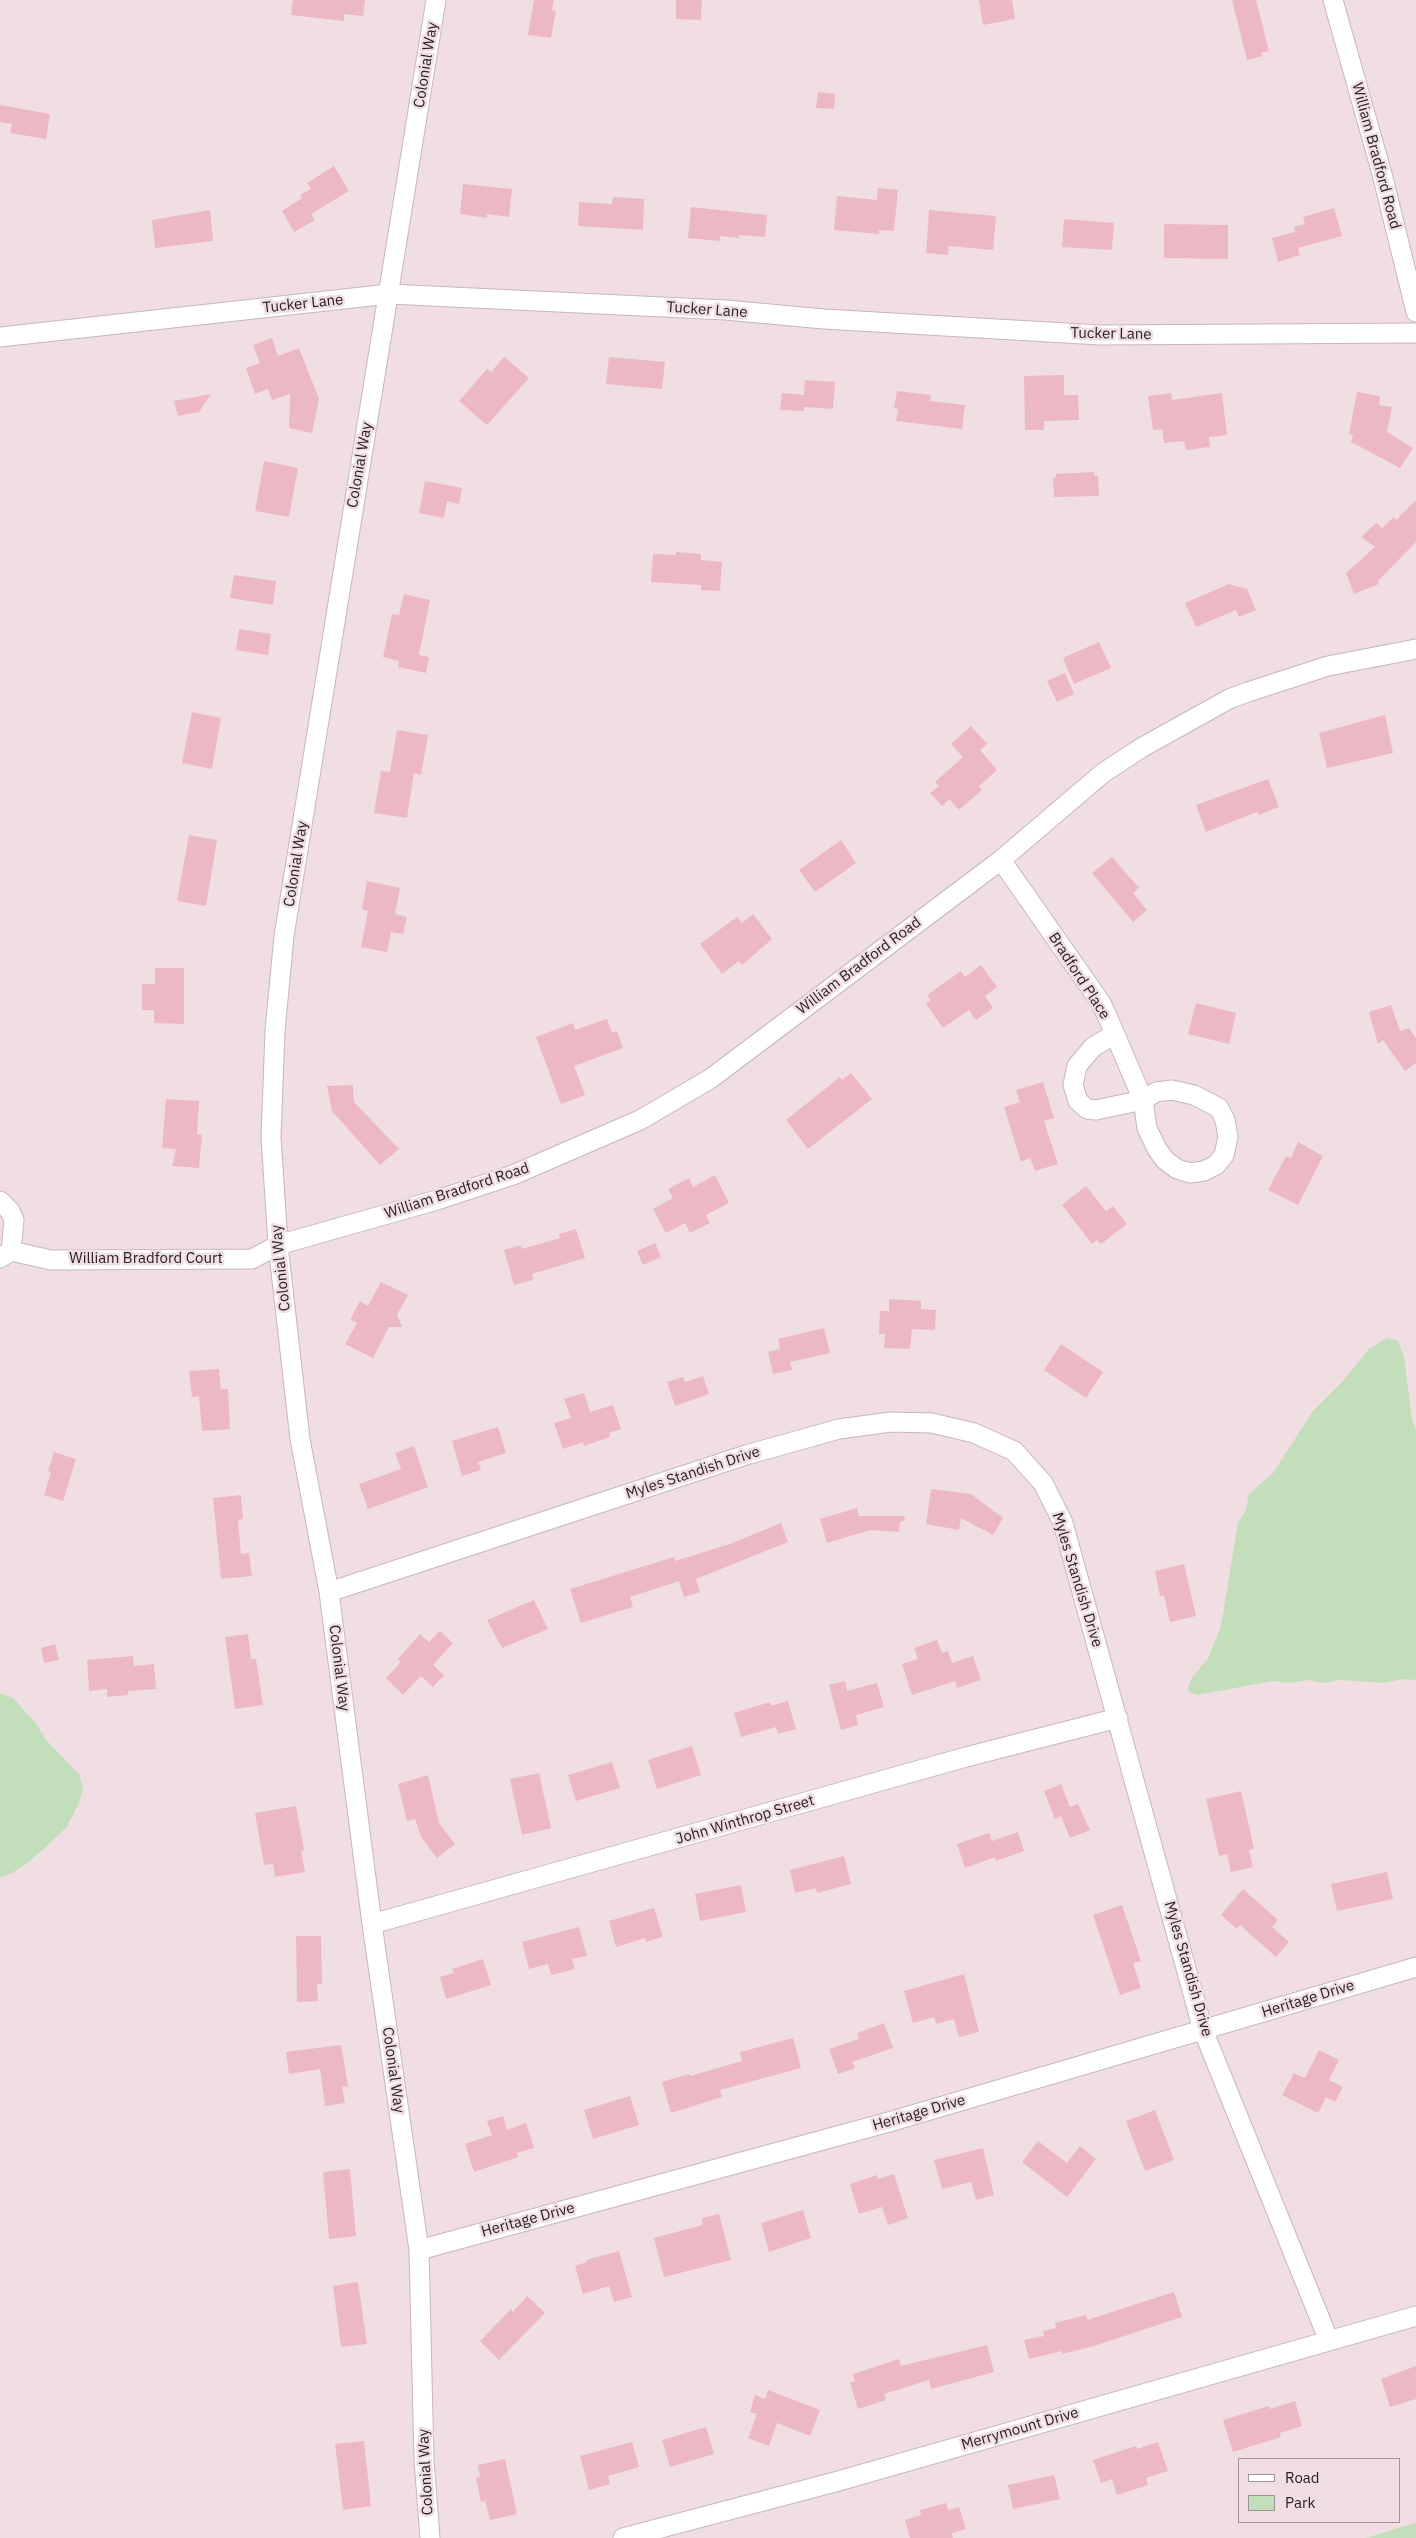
<!DOCTYPE html>
<style>
body{margin:0}
#map{position:relative;width:1416px;height:2538px;overflow:hidden;background:#f0dee2;font-family:"IBM Plex Sans",sans-serif}
canvas{display:block}
.legend{position:absolute;left:1238px;top:2458px;width:162px;height:65px;box-sizing:border-box;background:#f0dee2;border:1px solid #a09296;margin:0;padding:6px 9px;list-style:none;font-size:15px;color:#272123}
.legend li{display:flex;align-items:center;gap:10px;height:25px}
.legend b{width:25px;border:1px solid #a09296}
</style>
<div id="map">
<canvas width="1416" height="2538"></canvas>
<ul class="legend">
<li><b style="height:6px;background:#fff"></b>Road</li>
<li><b style="height:14px;background:#c2deba"></b>Park</li>
</ul>
</div>
<script>
const ctx = document.querySelector('canvas').getContext('2d');
ctx.lineJoin = 'round';
function paint(path, color) { ctx.fillStyle = color; ctx.fill(path, 'evenodd'); }
const poly = rows => new Path2D(rows.map(r => 'M' + r).join(''));
function strokePath(path, color, width, dash) { ctx.strokeStyle = color; ctx.lineWidth = width; ctx.lineCap = dash ? 'butt' : 'round'; ctx.setLineDash(dash || []); ctx.stroke(path); }
function label(font, color, halo, rows, align = 'center') {
  ctx.font = font + ' "IBM Plex Sans",sans-serif'; ctx.lineWidth = 5; ctx.setLineDash([]); ctx.textBaseline = 'middle'; ctx.strokeStyle = halo; ctx.fillStyle = color; for (const [text, x, y, turn = 0] of rows) {
    ctx.save(); ctx.translate(x, y); ctx.rotate((+turn || 0) * Math.PI / 180); ctx.textAlign = isNaN(turn) ? turn : align; if (halo) ctx.strokeText(text, 0, 0); ctx.fillText(text, 0, 0); ctx.restore();
  }
}
const green = poly([
 [1387,1338,1398,1341,1404,1357,1412,1420,1416,1430,1416,1680,1403,1679,1384,1683,1340,1680,1322,1683,1309,1680,1289,1683,1273,1681,1197,1695,1189,1692,1188,1687,1193,1676,1208,1659,1221,1626,1238,1523,1246,1510,1249,1494,1273,1473,1313,1411,1343,1381,1369,1349],
 [0,1693,13,1698,38,1726,46,1740,79,1774,83,1788,79,1803,66,1828,29,1862,12,1873,0,1878],
 [1416,2522,1416,2538,1366,2538,1412,2524]
]);
const building = poly([
 [293,0,365,0,363,16,344,14,344,21,291,15],
 [534,0,554,0,552,10,556,11,551,38,528,35],
 [676,0,702,0,701,20,676,19],
 [979,0,1012,0,1015,19,983,25],
 [1232,0,1256,0,1269,51,1261,53,1262,56,1247,60],
 [818,92,835,94,834,109,816,108],
 [0,105,50,114,46,139,10,133,12,124,0,122],
 [334,166,349,191,311,214,315,220,294,232,282,211,302,198,300,195,311,189,307,183],
 [463,184,512,189,509,217,487,214,487,218,460,214],
 [878,188,898,190,894,231,879,230,879,234,834,230,837,196,877,200],
 [613,197,644,199,643,230,578,226,579,202,612,204],
 [691,207,767,215,765,237,739,235,739,238,720,236,720,241,688,238],
 [1334,208,1342,236,1298,248,1300,255,1278,262,1272,238,1295,232,1294,227,1305,224,1303,217],
 [210,210,213,241,155,248,152,220],
 [929,210,996,216,993,250,949,246,948,255,926,253],
 [1064,219,1114,223,1112,250,1062,247],
 [1164,224,1228,225,1228,259,1164,258],
 [272,338,278,356,299,348,319,399,312,433,289,428,290,394,272,400,268,389,255,394,246,368,260,363,253,345],
 [504,357,529,378,487,425,459,401,487,369,491,372],
 [609,357,665,362,662,389,606,384],
 [1064,375,1064,395,1078,395,1079,420,1044,421,1044,430,1025,430,1024,376],
 [805,380,835,382,833,409,804,407,804,411,780,410,782,393,804,395],
 [897,391,931,395,930,401,965,405,962,429,896,421,898,409,894,408],
 [1357,392,1380,396,1379,405,1392,407,1387,432,1413,448,1400,468,1351,442,1353,435,1349,434],
 [1171,393,1172,400,1222,393,1227,435,1209,437,1210,447,1186,450,1184,441,1164,443,1162,429,1153,430,1148,396],
 [211,394,199,412,178,416,174,401],
 [264,461,298,468,289,517,255,511],
 [1094,472,1094,476,1098,476,1099,496,1054,497,1053,478,1056,477,1056,474],
 [425,481,462,488,459,504,447,501,444,518,419,513],
 [1416,500,1416,542,1378,581,1379,584,1354,594,1346,573,1375,547,1361,537,1376,523,1382,528,1394,517,1396,520],
 [676,552,701,554,701,560,722,562,720,591,701,590,701,585,651,582,653,554,676,555],
 [234,575,276,581,273,605,230,598],
 [1229,584,1247,589,1256,610,1239,617,1236,610,1196,627,1185,603],
 [404,594,430,600,419,655,429,657,426,673,398,667,399,661,383,657,392,614,399,615],
 [239,629,271,634,268,655,236,650],
 [1099,642,1111,668,1074,684,1063,658],
 [1065,673,1074,694,1057,702,1047,681],
 [192,712,221,718,212,769,182,763],
 [1385,715,1393,753,1327,768,1319,733],
 [971,726,987,744,980,750,997,770,979,786,982,790,959,810,949,799,942,806,930,793,939,786,935,782,963,757,951,744],
 [397,730,428,735,421,775,414,773,407,818,374,813,381,771,390,772],
 [1268,779,1279,807,1259,815,1257,812,1206,832,1196,805],
 [189,835,217,840,206,906,177,901],
 [841,840,856,863,815,892,799,870],
 [1112,857,1139,888,1133,893,1147,910,1133,922,1092,873],
 [367,881,400,888,395,914,407,917,403,934,391,932,387,952,361,947,368,911,362,909],
 [753,914,772,939,742,965,739,961,722,974,700,944,737,917,742,923],
 [981,965,997,987,985,996,993,1008,976,1020,969,1010,943,1028,926,1004,931,1000,927,995,961,971,965,977],
 [155,968,184,968,184,1024,154,1023,154,1010,142,1010,142,984,155,984],
 [1196,1003,1236,1013,1229,1044,1188,1034],
 [1391,1005,1400,1031,1409,1028,1416,1038,1416,1063,1405,1071,1383,1040,1378,1044,1369,1012],
 [607,1019,612,1033,617,1031,623,1048,574,1066,585,1095,561,1104,536,1037,573,1023,575,1030],
 [851,1073,872,1099,808,1149,786,1120,840,1077,842,1080],
 [1043,1082,1054,1118,1044,1121,1058,1164,1035,1171,1030,1158,1021,1162,1004,1107,1020,1102,1016,1090],
 [353,1085,354,1102,399,1149,380,1165,332,1111,327,1086],
 [166,1099,199,1101,197,1134,202,1135,199,1168,172,1166,176,1149,162,1148],
 [1298,1142,1323,1156,1298,1205,1268,1190,1286,1156,1291,1158],
 [715,1175,729,1203,706,1215,710,1223,690,1233,685,1223,666,1233,653,1209,673,1198,668,1189,689,1178,693,1187],
 [1086,1186,1106,1211,1113,1206,1127,1224,1101,1244,1097,1240,1092,1244,1062,1205],
 [576,1229,585,1258,532,1274,533,1280,514,1285,504,1250,521,1245,522,1249,560,1238,559,1234],
 [655,1243,661,1257,643,1265,637,1251],
 [381,1282,408,1295,397,1315,402,1327,389,1327,373,1358,345,1344,357,1323,350,1320,360,1301,368,1306],
 [889,1299,921,1301,921,1309,936,1310,935,1330,912,1329,910,1349,884,1348,885,1334,879,1334,880,1311,889,1311],
 [824,1328,830,1353,790,1362,792,1370,773,1374,768,1352,780,1349,778,1339],
 [1061,1344,1103,1372,1086,1398,1044,1370],
 [219,1369,221,1389,228,1389,230,1429,202,1431,199,1396,192,1397,189,1371],
 [703,1376,709,1394,675,1406,667,1382,683,1377,685,1382],
 [584,1393,590,1412,613,1405,621,1429,609,1433,610,1437,584,1446,583,1442,563,1449,554,1423,571,1418,564,1399],
 [498,1427,506,1453,478,1462,481,1470,462,1476,452,1441],
 [414,1446,428,1487,368,1509,359,1484,401,1469,395,1453],
 [54,1452,76,1459,63,1501,44,1495,51,1472,48,1471],
 [931,1489,971,1494,1003,1518,993,1535,961,1518,959,1530,926,1524],
 [241,1495,243,1519,238,1520,241,1554,249,1553,252,1576,221,1579,213,1498],
 [857,1508,859,1516,904,1516,905,1520,900,1522,899,1532,870,1530,827,1543,820,1519],
 [781,1523,788,1542,696,1579,700,1592,684,1597,679,1581,630,1597,633,1607,581,1623,570,1589,674,1557,675,1561,730,1544],
 [1184,1564,1196,1616,1170,1622,1164,1595,1160,1596,1155,1571],
 [534,1600,548,1629,502,1648,487,1620],
 [440,1631,453,1643,433,1665,444,1675,433,1687,421,1676,403,1695,386,1678,401,1662,398,1659,420,1634,429,1642],
 [248,1634,251,1659,256,1659,263,1705,235,1709,225,1637],
 [937,1640,942,1653,948,1651,952,1663,973,1656,981,1680,957,1688,955,1681,912,1695,902,1664,918,1659,914,1648],
 [55,1644,59,1660,44,1663,41,1648],
 [133,1656,134,1666,154,1664,156,1689,128,1691,128,1695,107,1697,107,1689,89,1691,87,1660],
 [845,1681,847,1691,877,1683,884,1707,856,1715,858,1725,841,1730,829,1685],
 [788,1701,796,1729,778,1734,776,1727,741,1737,734,1713,770,1702,771,1706],
 [692,1746,701,1775,657,1789,648,1760],
 [612,1762,620,1788,576,1801,568,1775],
 [539,1773,551,1828,522,1835,510,1779],
 [428,1775,439,1823,455,1844,437,1858,421,1837,415,1819,407,1821,398,1784],
 [1061,1784,1070,1807,1078,1804,1090,1830,1070,1838,1061,1816,1055,1819,1044,1791],
 [1241,1791,1254,1849,1249,1850,1253,1867,1231,1872,1227,1854,1219,1856,1206,1799],
 [296,1806,304,1850,301,1851,305,1872,275,1877,273,1864,264,1865,255,1813],
 [1018,1832,1024,1851,996,1861,995,1857,965,1868,957,1844,989,1833,992,1841],
 [844,1856,851,1884,817,1893,816,1888,795,1893,790,1870],
 [1387,1872,1393,1899,1337,1911,1331,1884],
 [741,1885,746,1912,700,1921,695,1894],
 [1243,1889,1278,1920,1272,1927,1289,1942,1276,1957,1240,1925,1237,1929,1221,1915],
 [1122,1905,1141,1961,1133,1963,1141,1988,1120,1995,1093,1915],
 [654,1908,663,1937,646,1942,645,1938,616,1947,609,1921],
 [579,1927,587,1956,572,1959,575,1969,551,1975,548,1964,529,1969,522,1942],
 [296,1936,321,1936,322,1984,317,1984,318,2001,297,2002],
 [483,1959,491,1985,446,1999,440,1977,454,1973,452,1969],
 [964,1974,979,2032,959,2037,954,2019,936,2024,934,2017,913,2023,904,1991],
 [884,2023,893,2048,852,2062,855,2068,838,2074,829,2049,859,2039,857,2033],
 [793,2038,801,2068,720,2090,722,2097,671,2113,662,2082,689,2074,690,2076,742,2061,740,2052],
 [341,2045,348,2086,342,2087,345,2103,325,2106,320,2069,289,2074,286,2052],
 [1319,2050,1339,2060,1329,2080,1343,2087,1335,2102,1326,2097,1318,2113,1282,2095,1294,2073,1305,2078],
 [630,2096,639,2125,593,2139,584,2110],
 [1155,2110,1174,2160,1145,2171,1126,2121],
 [503,2116,507,2130,526,2123,534,2148,517,2153,518,2157,474,2172,465,2144,492,2135,487,2121],
 [1038,2141,1067,2163,1080,2146,1096,2159,1067,2197,1022,2162],
 [983,2148,994,2195,976,2200,971,2182,942,2189,934,2160],
 [350,2169,356,2236,329,2239,323,2172],
 [894,2174,908,2218,888,2225,882,2207,859,2214,850,2184,877,2175,878,2179],
 [803,2210,811,2238,769,2252,761,2223],
 [719,2214,731,2260,664,2277,654,2238,703,2225,702,2218],
 [619,2251,632,2297,614,2302,609,2286,583,2294,575,2266,587,2262,586,2260],
 [358,2282,367,2344,341,2347,333,2286],
 [1174,2292,1182,2317,1094,2346,1062,2354,1062,2351,1029,2359,1024,2340,1044,2336,1043,2331,1056,2328,1055,2323,1086,2315,1087,2320],
 [527,2296,545,2313,499,2360,480,2341,511,2309,513,2312],
 [987,2345,994,2372,931,2389,929,2380,884,2394,886,2400,858,2409,850,2383,855,2381,853,2374,899,2359,901,2366],
 [1416,2366,1416,2399,1390,2407,1381,2379],
 [768,2390,820,2410,810,2436,777,2423,769,2446,748,2438,757,2414,750,2412,755,2395,765,2399],
 [1295,2401,1302,2426,1280,2433,1281,2437,1233,2452,1223,2420,1269,2406,1270,2409],
 [706,2427,714,2454,670,2467,662,2440],
 [364,2441,371,2506,343,2510,335,2444],
 [632,2442,639,2467,608,2476,610,2484,589,2490,580,2456],
 [1158,2442,1168,2471,1146,2478,1148,2485,1117,2495,1112,2479,1101,2483,1093,2460,1136,2446,1137,2449],
 [505,2459,517,2514,490,2520,485,2501,481,2502,476,2478,480,2477,478,2465],
 [1054,2475,1060,2499,1013,2509,1008,2485],
 [946,2503,948,2510,959,2507,966,2529,952,2533,953,2538,910,2538,905,2520,921,2515,920,2510]
]);
const minor = poly([
 [1333,0,1382,174,1416,312],
 [0,337,389,294,726,310,824,319,1100,335,1416,333],
 [1001,860,1101,1003,1108,1018,1143,1100,1156,1092,1172,1090,1194,1095,1219,1108,1225,1120,1228,1137,1224,1155,1216,1165,1204,1171,1190,1173,1177,1169,1165,1160,1157,1149,1147,1128,1143,1100,1096,1110,1087,1109,1078,1101,1073,1085,1077,1066,1093,1047,1115,1034],
 [0,1201,10,1211,14,1220,11,1251],
 [0,1258,11,1251,51,1260,252,1259,278,1245,437,1200,513,1175,640,1120,710,1079,1001,860,1103,773,1141,748,1229,699,1248,692,1328,666,1416,649],
 [329,1592,746,1455,839,1429,891,1422,932,1423,974,1433,1014,1451,1043,1483,1063,1523,1203,2030,1329,2341],
 [372,1924,966,1757,1118,1718],
 [419,2250,889,2122,1416,1967],
 [430,2538,424,2460,419,2250,372,1924,329,1592,300,1439,278,1245,271,1137,275,1031,284,936,436,0],
 [623,2538,835,2482,1416,2316]
]);
const streetNames = [
 ["Colonial Way",426,65,-81],
 ["William Bradford Road",1376,156,75],
 ["Tucker Lane",303,304,-6],
 ["Tucker Lane",707,310,4],
 ["Tucker Lane",1111,334,1],
 ["Colonial Way",360,465,-80],
 ["Colonial Way",296,864,-81],
 ["William Bradford Road",859,966,-37],
 ["Bradford Place",1079,976,57],
 ["William Bradford Road",457,1191,-18],
 ["William Bradford Court",146,1259],
 ["Colonial Way",281,1268,-96],
 ["Myles Standish Drive",693,1473,-18],
 ["Myles Standish Drive",1077,1580,73],
 ["Colonial Way",339,1668,83],
 ["John Winthrop Street",745,1820,-16],
 ["Myles Standish Drive",1188,1969,74],
 ["Heritage Drive",1308,1999,-17],
 ["Colonial Way",393,2070,82],
 ["Heritage Drive",919,2113,-16],
 ["Heritage Drive",528,2220,-15],
 ["Merrymount Drive",1020,2429,-16],
 ["Colonial Way",426,2472,-93]
];
paint(green, '#c2deba');
paint(building, '#edb8c6');
strokePath(minor, '#c7b6ba', 21);
strokePath(minor, '#fff', 19);
label('15px', '#272123', '#f0dee2', streetNames);
</script>
